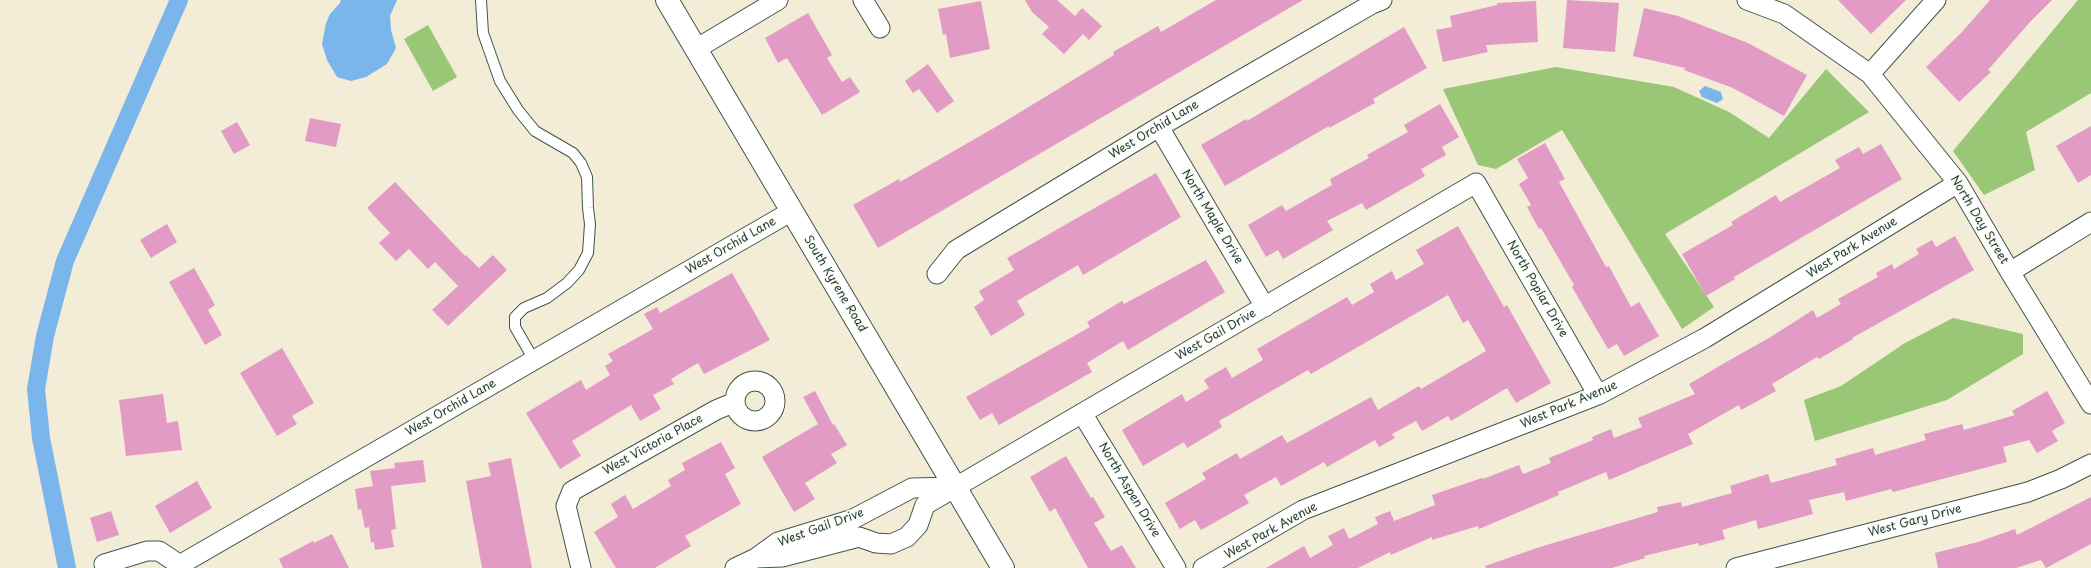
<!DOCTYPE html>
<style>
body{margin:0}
canvas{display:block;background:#f3ecd6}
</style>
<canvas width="2091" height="568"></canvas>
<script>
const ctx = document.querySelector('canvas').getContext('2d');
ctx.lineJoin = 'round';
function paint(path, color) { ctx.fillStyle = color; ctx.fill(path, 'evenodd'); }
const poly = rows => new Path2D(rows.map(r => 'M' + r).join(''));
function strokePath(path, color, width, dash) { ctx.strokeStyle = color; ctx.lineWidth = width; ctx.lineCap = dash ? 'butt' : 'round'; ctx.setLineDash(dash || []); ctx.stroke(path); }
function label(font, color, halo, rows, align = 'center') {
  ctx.font = font + ' "Playpen Sans",sans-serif'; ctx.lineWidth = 3.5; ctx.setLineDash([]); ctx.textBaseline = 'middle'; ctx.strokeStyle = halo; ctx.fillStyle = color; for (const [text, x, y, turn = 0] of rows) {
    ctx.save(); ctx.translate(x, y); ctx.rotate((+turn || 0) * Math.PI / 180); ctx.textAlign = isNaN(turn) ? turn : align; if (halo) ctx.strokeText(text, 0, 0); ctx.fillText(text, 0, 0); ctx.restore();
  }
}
const green = poly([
 [2078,0,2091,0,2091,93,2026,132,2035,170,1984,195,1953,151],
 [428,25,457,77,433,91,404,39],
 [1556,67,1674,87,1729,112,1769,138,1826,69,1869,112,1665,234,1714,307,1682,329,1562,130,1496,169,1478,165,1443,89],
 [1953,318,2023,334,2023,354,1947,400,1815,441,1804,400,1841,386,1905,343]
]);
const water = poly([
 [341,0,397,0,390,16,391,30,396,48,387,64,366,77,351,81,337,77,327,60,322,44,326,23,330,14,340,3],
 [1705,86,1721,92,1723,99,1717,103,1702,97,1699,91]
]);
const canal = poly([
 [67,568,41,438,36,389,45,336,65,261,179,0]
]);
const building = poly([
 [1025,0,1057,0,1075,16,1082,8,1102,26,1089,40,1083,34,1064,54,1042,34,1049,27,1032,12],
 [1216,0,1303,0,878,248,853,205,899,179,900,182,999,125,1114,55,1113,52,1158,26,1161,32],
 [1567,0,1619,3,1615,52,1563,48],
 [1838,0,1906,0,1871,34],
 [1990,0,2052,0,2030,22,1988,70,1991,72,1959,102,1926,67,1962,32],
 [981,1,990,49,950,58,946,34,943,35,938,9],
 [1536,1,1538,42,1486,45,1488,52,1443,62,1436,30,1452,27,1450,16,1497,5,1497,3],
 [1644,8,1678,16,1748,43,1807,75,1784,116,1733,88,1684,70,1685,68,1633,56],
 [808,13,832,55,827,58,842,82,850,77,860,92,822,115,787,58,778,63,765,38],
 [1404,27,1427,68,1373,99,1375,103,1329,128,1329,126,1225,186,1201,145,1246,119,1247,121],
 [928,64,954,101,937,113,919,89,913,93,905,81],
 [1440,104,1459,137,1442,147,1446,155,1421,169,1425,176,1366,210,1362,203,1327,221,1333,230,1283,259,1278,250,1266,257,1248,225,1282,205,1286,211,1332,185,1330,179,1369,158,1367,155,1408,132,1404,125],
 [310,118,341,124,336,147,305,141],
 [237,122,250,145,234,154,221,131],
 [2091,126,2091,175,2078,183,2056,146],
 [1545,143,1565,179,1559,182,1606,267,1609,266,1631,307,1639,302,1659,336,1624,356,1617,344,1608,349,1572,287,1574,285,1541,228,1539,229,1527,207,1531,205,1519,184,1528,178,1517,159],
 [1881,144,1902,179,1734,277,1735,279,1706,296,1682,254,1733,225,1731,222,1776,195,1780,202,1840,168,1835,160,1859,147,1863,154],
 [1156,173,1181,217,1083,275,1078,265,1017,301,1025,315,991,336,974,307,984,300,979,291,1014,270,1007,258],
 [395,182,465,256,466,255,479,268,493,255,507,270,448,326,432,310,458,286,435,262,428,269,409,249,396,261,379,243,390,233,367,208],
 [167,224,177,242,151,258,140,240],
 [1458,226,1504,307,1507,305,1551,383,1516,403,1507,388,1451,421,1448,416,1422,431,1416,421,1392,434,1395,438,1379,447,1375,440,1327,467,1324,462,1281,486,1276,477,1244,495,1249,503,1201,530,1195,520,1180,529,1165,503,1206,479,1202,473,1237,453,1240,459,1282,435,1287,443,1371,397,1378,410,1419,386,1421,389,1486,351,1468,320,1463,323,1448,295,1311,374,1308,370,1219,421,1222,427,1187,448,1184,442,1143,466,1122,430,1182,394,1186,402,1209,388,1204,380,1226,367,1232,378,1263,360,1257,349,1347,297,1352,305,1374,292,1370,284,1392,271,1396,280,1424,264,1416,250],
 [1955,236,1974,270,1852,338,1853,339,1819,359,1817,357,1772,384,1776,391,1741,410,1739,405,1688,434,1693,444,1609,480,1606,472,1558,492,1559,495,1479,529,1478,526,1432,540,1432,537,1391,555,1390,552,1358,568,1266,568,1304,546,1310,558,1333,545,1328,536,1344,528,1349,539,1378,524,1375,517,1390,511,1394,521,1435,505,1432,495,1482,478,1483,479,1519,465,1523,474,1551,463,1549,458,1593,440,1592,437,1611,429,1614,438,1642,427,1638,418,1695,394,1689,384,1728,361,1769,338,1813,310,1817,318,1841,304,1838,299,1878,277,1876,273,1892,264,1894,269,1919,254,1916,249,1932,240,1936,247],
 [1206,260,1225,292,1128,350,1123,341,1087,363,1092,372,999,425,992,413,980,420,966,397,1090,327,1087,322,1122,301,1124,304],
 [194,268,215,305,208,310,222,335,205,345,169,282],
 [732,273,770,340,704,374,698,363,671,379,674,384,653,395,661,409,640,421,631,405,572,441,581,456,560,469,526,413,581,380,586,390,610,375,605,366,613,361,608,354,653,329,644,314,657,307,660,313],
 [282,348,314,403,292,416,297,424,277,436,240,373],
 [815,391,833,425,834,424,847,445,831,454,837,463,805,483,815,499,794,512,762,457,818,424,803,397],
 [2047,391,2065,423,2052,431,2058,441,2037,453,2029,440,2003,447,2007,462,1893,492,1891,489,1846,501,1844,492,1809,500,1813,514,1758,529,1756,520,1722,530,1725,539,1699,546,1698,543,1644,556,1645,558,1612,568,1486,568,1485,566,1543,546,1658,512,1657,507,1681,502,1682,507,1732,493,1730,486,1768,474,1771,483,1837,465,1835,459,1873,448,1875,455,1926,440,1924,434,1962,424,1964,430,2015,415,2012,411],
 [163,394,167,423,178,421,182,450,126,456,119,400],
 [721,442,735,468,725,474,741,504,685,536,691,546,655,568,616,568,594,532,618,517,611,504,625,495,633,509,671,486,668,480,685,470,682,463],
 [1066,456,1091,498,1093,497,1105,517,1094,523,1111,551,1122,545,1136,568,1088,568,1055,508,1050,512,1030,477],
 [511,458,532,568,482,568,466,481,491,476,488,463],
 [423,460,426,482,391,486,396,529,391,530,394,547,375,550,374,542,371,543,369,527,365,528,361,509,358,510,355,489,373,486,370,471,395,468,394,463],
 [197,481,212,508,170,533,155,506],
 [2091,497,2091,544,2046,568,2041,560,2016,568,1938,568,1935,553,1978,542,2015,529,2017,535],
 [111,511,119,535,97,542,90,518],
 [332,534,349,568,283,568,279,559,313,541,314,543]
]);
const lane = poly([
 [481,0,483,33,500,81,518,110,535,131,573,153,581,163,587,177,588,208,590,224,588,253,579,270,567,283,547,298,524,308,515,317,515,327,534,360]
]);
const street = poly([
 [863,0,880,28],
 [1747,0,1784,14,1870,74,1958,183,2010,272,2091,404],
 [696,49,778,0],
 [1870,74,1936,0],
 [1159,127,1265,307],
 [2010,272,2091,222],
 [937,274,956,250,1159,127,1372,4,1382,0],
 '735 401a20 20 0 1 1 40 0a20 20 0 1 1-40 0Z',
 [1082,413,1176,568],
 [756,558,782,557,859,537,876,543,891,544,907,537,918,525,925,505,1476,183,1598,395],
 [104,564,147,551,159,551,177,563,183,563,792,211],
 [581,568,566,506,572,491,716,410,735,402],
 [735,568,756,558,778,542,853,519,912,488,954,487],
 [1203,568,1303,510,1598,395,1705,338,1958,183],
 [1736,568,2028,492,2061,479,2091,464]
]);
const secondary = poly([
 [667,0,1003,568]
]);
const streetNames = [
 ["West Orchid Lane",1154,130,-31],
 ["North Maple Drive",1212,217,59],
 ["North Day Street",1979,220,59],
 ["West Orchid Lane",731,246,-30],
 ["West Park Avenue",1852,248,-32],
 ["South Kyrene Road",835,284,59],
 ["North Poplar Drive",1537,289,60],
 ["West Gail Drive",1216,335,-30],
 ["West Park Avenue",1569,405,-23],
 ["West Orchid Lane",451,408,-30],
 ["West Victoria Place",653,445,-29],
 ["North Aspen Drive",1129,490,59],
 ["West Gary Drive",1915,521,-15],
 ["West Gail Drive",821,528,-20],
 ["West Park Avenue",1271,531,-29]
];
paint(green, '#9ac775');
paint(water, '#7ab6ec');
strokePath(canal, '#7ab6ec', 18);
paint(building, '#e29bc5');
strokePath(lane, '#3f574c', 12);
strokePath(street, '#3f574c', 21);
strokePath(secondary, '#3f574c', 24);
strokePath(lane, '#fff', 10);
strokePath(street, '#fff', 19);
strokePath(secondary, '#fff', 22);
label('12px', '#1f3d34', '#fdfcf7', streetNames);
</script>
